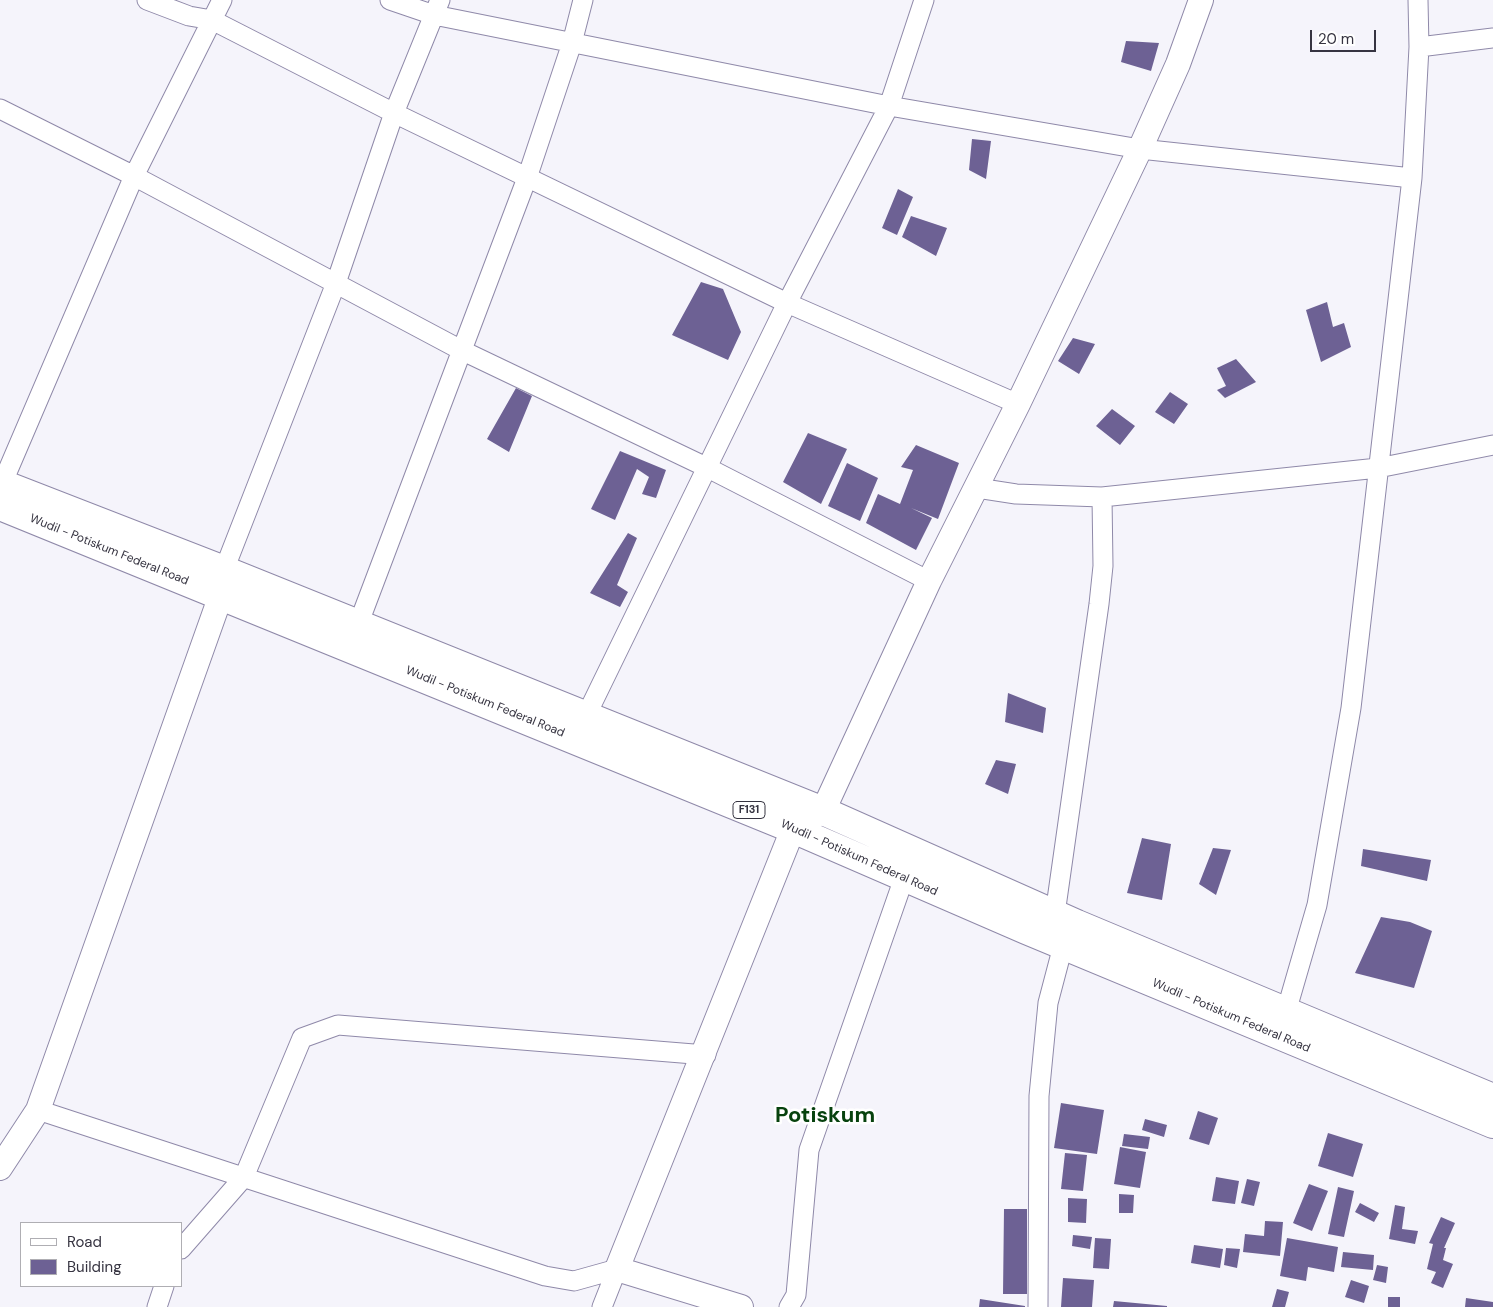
<!DOCTYPE html>
<style>
body{margin:0}
#map{position:relative;width:1493px;height:1307px;overflow:hidden;background:#f5f4fb;font-family:"DM Sans",sans-serif}
canvas{display:block}
.legend{position:absolute;left:20px;top:1222px;width:162px;height:65px;box-sizing:border-box;background:#fff;border:1px solid #afaeb3;margin:0;padding:6px 9px;list-style:none;font-size:15px;color:#363441}
.legend li{display:flex;align-items:center;gap:10px;height:25px}
.legend b{width:25px;border:1px solid #afaeb3}
.scale{position:absolute;left:1310px;top:30px;width:66px;height:22px;box-sizing:border-box;border:2px solid #363441;border-top:0;padding-left:6px;font-size:15px;line-height:18px;white-space:nowrap;color:#363441;-webkit-text-stroke:4px #fff;paint-order:stroke}
</style>
<div id="map">
<canvas width="1493" height="1307"></canvas>
<ul class="legend">
<li><b style="height:6px;background:#fff"></b>Road</li>
<li><b style="height:14px;background:#6d6194"></b>Building</li>
</ul>
<div class="scale">20 m</div>
</div>
<script>
const ctx = document.querySelector('canvas').getContext('2d');
ctx.lineJoin = 'round';
function paint(path, color) { ctx.fillStyle = color; ctx.fill(path, 'evenodd'); }
const poly = rows => new Path2D(rows.map(r => 'M' + r).join(''));
function strokePath(path, color, width, dash) { ctx.strokeStyle = color; ctx.lineWidth = width; ctx.lineCap = dash ? 'butt' : 'round'; ctx.setLineDash(dash || []); ctx.stroke(path); }
function label(font, color, halo, rows, align = 'center') {
  ctx.font = font + ' "DM Sans",sans-serif'; ctx.lineWidth = 5; ctx.setLineDash([]); ctx.textBaseline = 'middle'; ctx.strokeStyle = halo; ctx.fillStyle = color; for (const [text, x, y, turn = 0] of rows) {
    ctx.save(); ctx.translate(x, y); ctx.rotate((+turn || 0) * Math.PI / 180); ctx.textAlign = isNaN(turn) ? turn : align; if (halo) ctx.strokeText(text, 0, 0); ctx.fillText(text, 0, 0); ctx.restore();
  }
}
const building = poly([
 [1126,41,1159,43,1151,71,1121,62],
 [972,139,991,141,986,179,969,170],
 [898,189,913,197,897,235,882,228],
 [911,216,947,228,936,256,902,237],
 [701,282,723,289,741,332,728,360,672,335],
 [1327,302,1333,327,1344,323,1351,347,1321,362,1306,310],
 [1073,338,1095,344,1079,374,1058,361],
 [1236,359,1256,382,1225,398,1217,390,1226,386,1217,368],
 [516,388,532,396,509,452,487,439],
 [1170,392,1188,404,1174,424,1155,412],
 [1112,409,1135,426,1120,445,1096,426],
 [808,433,847,449,821,504,783,482],
 [916,445,959,463,938,519,911,508,932,518,916,550,866,523,878,494,900,504,913,470,901,467],
 [620,451,666,470,656,498,642,494,649,477,637,469,615,520,591,509],
 [847,463,878,478,860,521,828,506],
 [628,533,637,538,617,585,628,592,620,607,590,593],
 [1008,693,1046,708,1043,733,1005,722],
 [996,760,1016,764,1008,794,985,784],
 [1142,838,1171,844,1162,900,1127,893],
 [1213,848,1231,850,1216,895,1199,884],
 [1363,849,1431,860,1427,881,1361,866],
 [1381,917,1410,922,1432,931,1414,988,1355,973],
 [1061,1103,1104,1110,1097,1154,1054,1148],
 [1198,1111,1218,1118,1209,1145,1189,1139],
 [1145,1119,1167,1125,1164,1137,1142,1130],
 [1328,1133,1363,1144,1353,1177,1318,1166],
 [1124,1134,1150,1137,1148,1149,1122,1146],
 [1120,1147,1146,1152,1140,1188,1114,1184],
 [1065,1153,1087,1155,1083,1191,1061,1189],
 [1216,1177,1239,1181,1235,1204,1212,1201],
 [1247,1179,1260,1182,1254,1206,1241,1203],
 [1309,1184,1328,1191,1312,1231,1293,1223],
 [1338,1187,1354,1191,1344,1237,1328,1234],
 [1119,1194,1134,1195,1133,1213,1119,1213],
 [1068,1198,1087,1199,1086,1223,1068,1222],
 [1360,1203,1379,1213,1374,1222,1355,1212],
 [1395,1205,1405,1207,1402,1229,1418,1231,1415,1244,1389,1239],
 [1004,1209,1027,1209,1027,1294,1003,1294],
 [1441,1217,1455,1223,1444,1248,1446,1248,1443,1260,1453,1264,1443,1288,1431,1283,1436,1272,1427,1269,1433,1244,1429,1243],
 [1265,1221,1283,1222,1280,1256,1243,1252,1245,1234,1264,1236],
 [1073,1235,1092,1237,1090,1249,1072,1246],
 [1095,1238,1111,1239,1109,1269,1093,1268],
 [1287,1238,1338,1247,1334,1272,1308,1267,1306,1281,1280,1276],
 [1194,1245,1223,1249,1220,1268,1191,1263],
 [1226,1248,1240,1249,1237,1268,1224,1265],
 [1343,1252,1374,1255,1373,1270,1341,1267],
 [1377,1265,1388,1267,1386,1283,1373,1280],
 [1063,1278,1094,1280,1092,1307,1061,1307],
 [1351,1280,1369,1286,1364,1303,1345,1297],
 [1277,1289,1289,1292,1285,1307,1272,1307],
 [1388,1297,1400,1297,1400,1307,1388,1307],
 [1466,1298,1493,1302,1493,1307,1465,1307],
 [980,1299,1025,1306,1025,1307,979,1307],
 [1114,1301,1167,1306,1167,1307,1113,1307]
]);
const minor = poly([
 [147,0,189,16,212,20,394,113,787,303,1018,404],
 [390,0,434,15,889,106,1140,149,1412,178],
 [1419,47,1493,38],
 [0,109,134,176,461,350,708,468,929,581],
 [2,484,134,176,222,0],
 [977,488,1016,494,1102,497,1378,468,1493,445],
 [224,570,336,283,394,113,440,0],
 [358,625,527,178,572,43,583,0],
 [586,716,787,303,889,106,924,0],
 [1055,914,1099,604,1103,566,1102,497],
 [1286,1012,1317,905,1351,708,1412,178,1419,47,1418,0],
 [38,1110,545,1276,574,1281,617,1269],
 [181,1249,244,1177,302,1038,338,1025,706,1055],
 [157,1307,164,1286],
 [602,1307,617,1269],
 [789,1307,796,1295,809,1150,904,878],
 [1038,1307,1039,1096,1048,1003,1063,946]
]);
const tertiary = poly([
 [0,1168,38,1110,221,595],
 [741,1307,617,1269,793,829,823,811,929,581,1018,404,1140,149,1178,64,1201,0]
]);
const primary = poly([
 [0,483,224,570,823,811,1077,924,1493,1098],
 [0,506,793,829,1026,930,1493,1124]
]);
const shields = [
 [749,810,32]
];
const shieldNames = [
 ["F131",749,810]
];
const streetNames = [
 ["Wudil - Potiskum Federal Road",109,550,22],
 ["Wudil - Potiskum Federal Road",485,702,22],
 ["Wudil - Potiskum Federal Road",859,858,24],
 ["Wudil - Potiskum Federal Road",1231,1016,23]
];
const townNames = [
 ["Potiskum",825,1116]
];
paint(building, '#6d6194');
strokePath(minor, '#8f89a9', 21);
strokePath(tertiary, '#8f89a9', 26);
strokePath(primary, '#8f89a9', 30);
strokePath(minor, '#fff', 19);
strokePath(tertiary, '#fff', 24);
strokePath(primary, '#fff', 28);
for (const [x, y, w] of shields) { const box = new Path2D(); box.roundRect(x - w / 2, y - 8.5, w, 17, 4); ctx.fillStyle = '#fff'; ctx.fill(box); strokePath(box, '#363441', 1); }
label('bold 11px', '#363441', null, shieldNames);
label('12px', '#363441', '#fff', streetNames);
label('bold 22px', '#07420e', '#fff', townNames);
</script>
